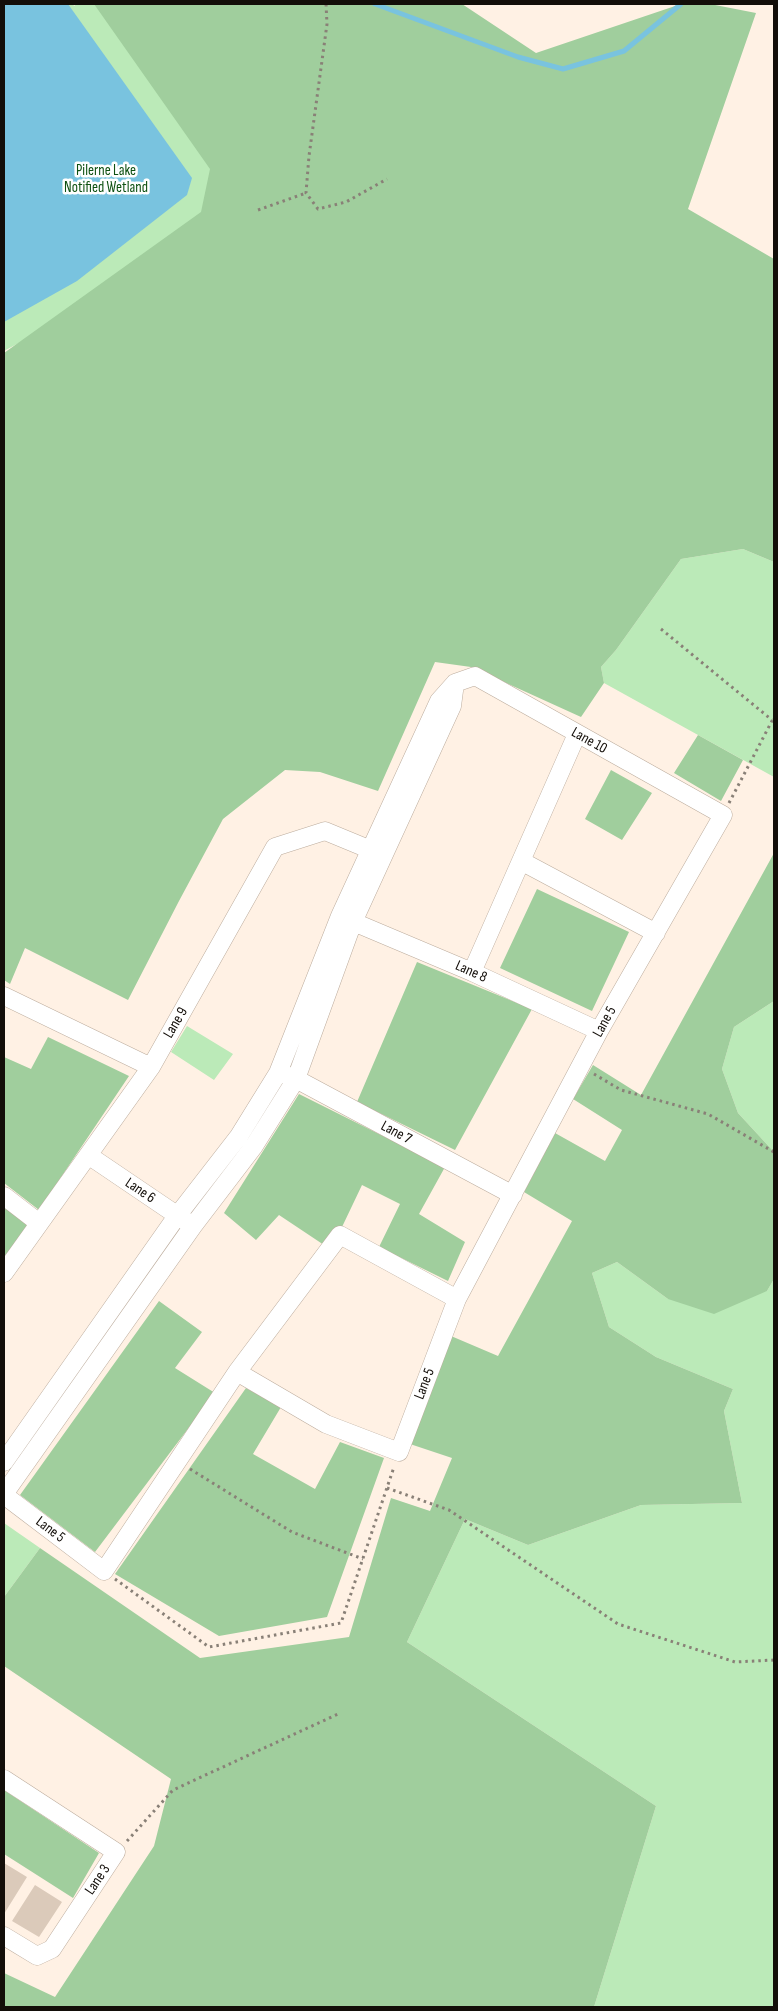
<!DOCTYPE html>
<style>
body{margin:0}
#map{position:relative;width:778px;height:2011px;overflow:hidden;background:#fff1e4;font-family:"Sofia Sans Condensed",sans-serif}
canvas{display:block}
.frame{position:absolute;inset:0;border:5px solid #130e09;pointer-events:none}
</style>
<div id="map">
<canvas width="778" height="2011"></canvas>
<div class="frame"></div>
</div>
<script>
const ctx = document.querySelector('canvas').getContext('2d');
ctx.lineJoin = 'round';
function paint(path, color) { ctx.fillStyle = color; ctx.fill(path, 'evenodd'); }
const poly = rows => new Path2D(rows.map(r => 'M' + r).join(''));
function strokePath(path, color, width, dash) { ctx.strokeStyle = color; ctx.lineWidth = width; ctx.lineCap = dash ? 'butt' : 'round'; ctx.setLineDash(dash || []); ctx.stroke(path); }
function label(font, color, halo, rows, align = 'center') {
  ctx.font = font + ' "Sofia Sans Condensed",sans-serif'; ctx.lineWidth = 5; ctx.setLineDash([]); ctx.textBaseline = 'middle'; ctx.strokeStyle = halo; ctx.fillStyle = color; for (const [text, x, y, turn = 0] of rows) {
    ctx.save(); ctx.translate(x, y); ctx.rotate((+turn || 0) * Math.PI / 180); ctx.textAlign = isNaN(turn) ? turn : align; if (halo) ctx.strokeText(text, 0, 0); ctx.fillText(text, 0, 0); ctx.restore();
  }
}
const green = poly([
 [4,4,73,4,74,6,77,4,108,4,256,215,4,351],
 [743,549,774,562,774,777,604,683,601,667,616,650,681,559],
 [774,1001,774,1152,738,1113,722,1069,734,1027],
 [187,1026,233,1054,214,1080,171,1052],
 [617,1262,668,1299,767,1291,774,1279,774,2007,594,2007,656,1806,407,1642,465,1519,528,1545,641,1505,742,1503,724,1411,733,1389,656,1357,609,1327,592,1273],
 [4,1523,40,1548,4,1597]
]);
const forest = poly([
 [94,4,462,4,536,53,681,4,710,4,756,13,688,209,774,259,774,562,743,549,681,559,616,650,601,667,604,683,581,717,471,667,435,662,378,791,320,772,285,770,223,819,179,901,128,1000,25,948,10,984,4,980,4,353,201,212,210,169],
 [698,735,743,760,721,801,674,773],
 [611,770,652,793,622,840,585,819],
 [774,853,774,1001,734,1027,722,1069,738,1113,774,1152,774,1279,767,1291,714,1314,668,1299,617,1262,592,1273,609,1327,656,1357,733,1389,724,1411,742,1503,641,1505,528,1545,465,1519,407,1642,656,1806,594,2007,4,2007,4,1973,55,1997,154,1846,171,1779,4,1666,4,1597,40,1548,200,1658,349,1637,391,1498,430,1511,452,1458,410,1444,451,1336,498,1356,572,1221,524,1192,555,1133,605,1161,622,1130,573,1099,593,1065,641,1095],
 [537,889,629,932,592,1011,500,968],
 [417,962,532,1009,455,1150,357,1102],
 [48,1037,129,1076,39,1210,4,1183,4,1057,31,1069],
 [299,1094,445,1167,419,1214,465,1242,448,1281,379,1247,400,1204,362,1185,342,1227,324,1245,279,1215,256,1240,224,1213],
 [4,1203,30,1223,4,1257],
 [159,1301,202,1332,175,1368,215,1393,95,1552,20,1495],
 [246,1388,281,1407,253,1454,315,1489,340,1442,384,1458,327,1617,219,1636,115,1574],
 [4,1790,99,1853,73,1898,4,1854]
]);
const water = poly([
 [4,4,68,4,192,178,187,195,77,281,4,322]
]);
const stream = poly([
 [375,4,518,57,563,69,624,51,681,4]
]);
const building = poly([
 [4,1863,27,1877,4,1914],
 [35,1885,62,1902,39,1937,12,1921]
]);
const path = poly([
 [326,4,327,24,309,156,306,193,318,209,346,202,387,179],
 [258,210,306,193],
 [661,629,772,720],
 [729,803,774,717],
 [594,1074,621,1090,708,1114,774,1152],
 [190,1469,292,1532,363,1559],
 [387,1488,449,1510,618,1624,735,1662,774,1660],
 [115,1579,209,1647,341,1623,394,1467],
 [127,1841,173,1790,338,1714]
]);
const street = poly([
 [521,861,656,933],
 [344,918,472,972,599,1031],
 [472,972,577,734],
 [4,996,151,1067],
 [286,1075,296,1079,513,1195],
 [88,1155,187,1222],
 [4,1196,39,1223],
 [4,1273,151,1067,275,847,325,831,371,850],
 [237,1372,326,1424,399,1452,457,1299,599,1031,723,815,475,676,455,683],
 [4,1462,177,1216,239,1136,278,1073,340,916,439,701,455,683],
 [4,1494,193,1226,254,1146,296,1079,353,922,452,706,455,683],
 [4,1495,104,1571,237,1372,340,1235,457,1299],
 [4,1779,116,1852,52,1949,37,1956,4,1936]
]);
const parkNames = [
 ["Pilerne Lake",106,171],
 ["Notified Wetland",106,188]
];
const streetNames = [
 ["Lane 10",589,741,29],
 ["Lane 8",471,972,24],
 ["Lane 5",605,1022,-61],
 ["Lane 9",176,1023,-60],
 ["Lane 7",396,1133,28],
 ["Lane 6",140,1191,34],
 ["Lane 5",425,1384,-69],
 ["Lane 5",50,1530,37],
 ["Lane 3",98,1880,-56]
];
paint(green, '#bbeab8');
paint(forest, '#a0ce9d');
paint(water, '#79c3df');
strokePath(stream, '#79c3df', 5);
paint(building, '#dbcaba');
strokePath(street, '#bcac9d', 19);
strokePath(path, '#898077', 3, [2.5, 4]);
strokePath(street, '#fff', 18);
label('15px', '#0d5011', '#fff', parkNames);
label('15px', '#130e09', '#fff', streetNames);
</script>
